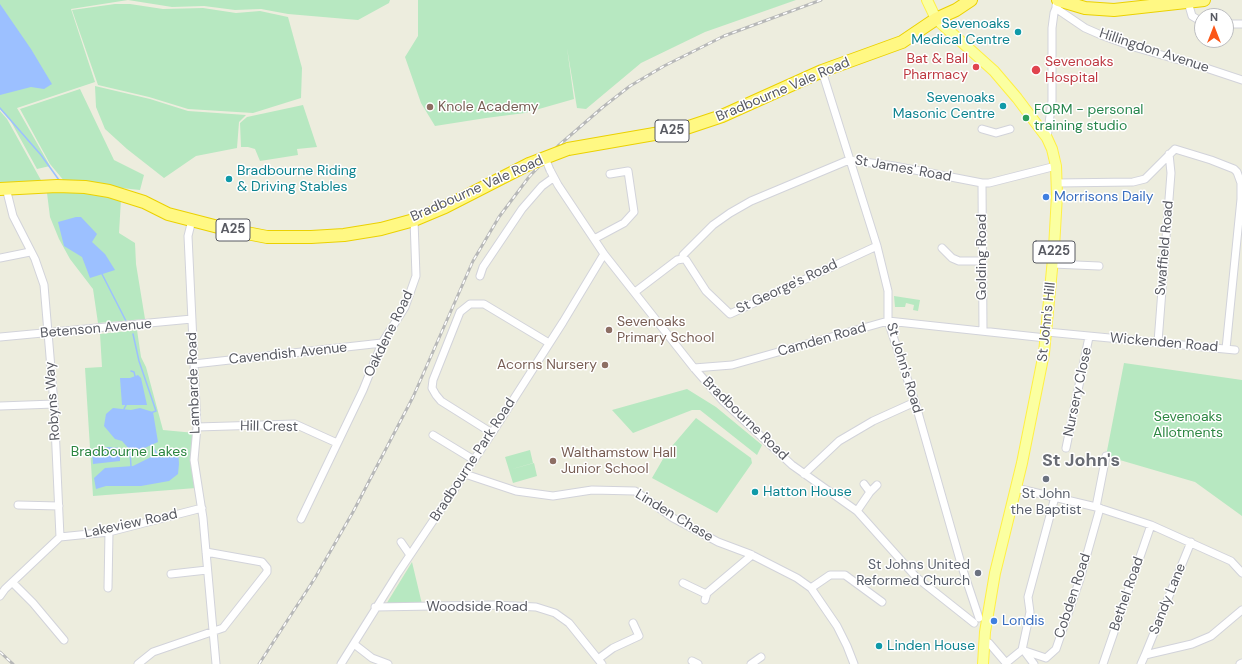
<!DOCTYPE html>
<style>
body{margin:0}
#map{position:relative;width:1242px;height:664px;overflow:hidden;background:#ededde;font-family:"DM Sans",sans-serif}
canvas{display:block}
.north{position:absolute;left:1194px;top:8px;width:40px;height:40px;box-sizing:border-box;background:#fff;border:1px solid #bcbdc0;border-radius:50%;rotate:0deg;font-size:11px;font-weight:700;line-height:16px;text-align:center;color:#585a62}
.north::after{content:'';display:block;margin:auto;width:14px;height:18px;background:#fb5617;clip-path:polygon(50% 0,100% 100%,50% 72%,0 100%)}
</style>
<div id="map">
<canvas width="1242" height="664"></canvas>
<div class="north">N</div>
</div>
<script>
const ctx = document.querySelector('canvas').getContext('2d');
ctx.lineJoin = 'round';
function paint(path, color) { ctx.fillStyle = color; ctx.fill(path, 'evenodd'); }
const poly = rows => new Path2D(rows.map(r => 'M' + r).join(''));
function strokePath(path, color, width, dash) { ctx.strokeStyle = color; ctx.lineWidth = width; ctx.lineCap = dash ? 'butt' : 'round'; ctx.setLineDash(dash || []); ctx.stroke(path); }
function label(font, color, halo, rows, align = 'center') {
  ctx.font = font + ' "DM Sans",sans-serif'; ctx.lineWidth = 3; ctx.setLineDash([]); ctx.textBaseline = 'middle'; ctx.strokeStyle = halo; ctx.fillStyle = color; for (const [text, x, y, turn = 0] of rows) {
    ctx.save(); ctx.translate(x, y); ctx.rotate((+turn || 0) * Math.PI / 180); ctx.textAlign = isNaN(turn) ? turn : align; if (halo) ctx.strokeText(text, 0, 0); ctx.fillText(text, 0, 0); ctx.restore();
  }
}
const green = poly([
 [0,0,390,0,389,3,358,20,288,14,261,9,235,10,204,6,172,7,128,0,71,9,95,82,17,108,50,166,37,169,9,118,0,109],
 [418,0,796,0,705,32,641,63,586,109,577,108,567,48,574,99,525,113,486,118,435,126,421,103,405,57,418,36],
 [115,4,130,4,163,9,203,8,236,13,260,11,288,17,302,68,301,98,253,113,188,109,149,97,98,85,72,10],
 [95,86,150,99,188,111,246,115,239,122,237,148,196,156,164,178,127,149,105,129,96,107],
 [80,89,114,160,144,175,140,190,65,182,50,164,20,109],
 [303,105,317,147,297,149,298,155,260,161,255,149,248,147,241,147,240,123,247,117],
 [0,111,7,119,42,182,0,185],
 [47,193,108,193,121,199,119,233,135,243,136,264,145,319,98,323,93,289,70,259,59,239,50,217],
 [894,296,920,300,918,311,913,310,914,305,906,303,905,307,895,307],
 [137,330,141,357,146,367,163,430,195,433,196,488,93,496,85,368,102,367,100,334],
 [1124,363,1242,380,1242,516,1195,482,1106,456],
 [687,389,716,407,762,445,757,455,700,410,692,410,633,433,612,410],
 [696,418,751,458,752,463,717,513,652,478,667,452],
 [530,450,533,463,509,470,505,457],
 [534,463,537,476,513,483,509,470],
 [412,562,422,604,385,606]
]);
const water = poly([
 [0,4,31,49,52,84,44,89,31,87,0,95],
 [76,217,81,217,97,234,92,242,105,254,115,270,90,278,82,257,64,246,58,222],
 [138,375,141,378,147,405,122,405,120,378,130,378],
 [113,408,131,410,140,408,153,412,158,442,140,450,130,450,122,441,115,439,104,426,106,414],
 [108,447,120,448,120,461,93,464,92,450],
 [178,449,179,464,178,474,169,481,141,486,106,486,96,489,94,478,105,468,133,466,161,452]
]);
const stream = poly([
 [0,108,41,155,59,180],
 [102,274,126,321],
 [133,334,139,361,156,411,153,412],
 [131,371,134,372,135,376],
 [124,409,126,405],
 [152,446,157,454],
 [130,450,131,467]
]);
const street = poly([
 [1057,0,1056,6,1057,9,1085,28,1101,35,1134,47,1200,66,1242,80],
 [1188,2,1192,16,1202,22],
 [1226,24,1242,24],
 [822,71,877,246,888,291,888,321,915,402,962,567,979,618],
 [982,129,996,133,1010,129],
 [1047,138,1052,101,1052,28,1054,13,1056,8],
 [550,170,558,185,604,254,694,368,723,401,792,465,857,511,916,577,974,623],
 [982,183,983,331],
 [1057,183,1133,182,1145,179,1175,149,1211,160,1234,169,1237,172,1241,183,1241,199,1226,349],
 [192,220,188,236,197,427,194,460,203,518,216,664],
 [594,239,624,223,634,212,628,171,610,174],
 [942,248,952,258,959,261,981,261],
 [0,258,30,252],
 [683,259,683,255,713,225,730,213,751,201,849,160,894,166,982,183,989,183,1056,166],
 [1053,264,1099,266],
 [480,276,483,267,522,209,542,186,553,178],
 [635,292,677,260,683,259,686,260,706,291,730,314,877,246],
 [1047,332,1235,350],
 [0,337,192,319],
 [1158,342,1171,173,1169,154],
 [194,364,382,343],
 [694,368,732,365,888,321,1046,338],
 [0,406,54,404],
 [197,427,295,424,337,443],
 [492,433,441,401,436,395,432,388,433,380,460,312,470,304,484,304,549,343],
 [433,435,474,460],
 [1066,448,1089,337],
 [465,474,516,491,553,496,592,490,635,491,673,518,718,542,750,554,797,578,811,588,837,626,847,646,854,664],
 [804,474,839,441,873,421,915,402],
 [864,484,870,492],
 [1016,488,1096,507,1151,525,1231,561,1242,573],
 [18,505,59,506],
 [1096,507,1106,456],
 [857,511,870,492,877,485],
 [301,519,363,390,382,343,405,307,416,276,414,220],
 [60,537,109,532,202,508],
 [401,542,410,555],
 [171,574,207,570],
 [13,583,33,603,64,640],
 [683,583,706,594],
 [108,588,109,532],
 [811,588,830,575,845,575,882,602],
 [0,596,5,589,60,537,54,404,44,285,35,259,13,216,6,188],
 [705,600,707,593,752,555],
 [375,607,494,605,536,607,555,613,569,623,602,664],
 [984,641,989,643,1007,664],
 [354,644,372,658,388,664],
 [1022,650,1030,612,1028,597,1055,497],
 [1025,652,1034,664],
 [1145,655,1191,542],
 [598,659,613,648,639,636,633,623],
 [692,661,698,664],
 [1006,663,1022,650,1046,658,1056,649,1080,579,1100,508],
 [138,664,153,652,223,628,267,572,267,568,262,562,206,552],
 [341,664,398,573,492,433,563,322,604,254],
 [751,664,761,657],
 [1103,664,1151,525],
 [1141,664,1145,655,1192,644,1211,636,1242,610],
 [1240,664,1242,663]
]);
const primary = poly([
 [927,0,936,19,994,71,1017,98,1047,138,1052,149,1056,166,1057,195,1054,248,1044,353,1022,463,995,573,985,632,983,664]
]);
const highway = poly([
 [1058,0,1085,8,1114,10,1204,0],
 [568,149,683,129,722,116,822,71,902,42,936,19,956,10,971,0],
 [0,189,57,186,85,187,109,191,144,202,168,214,226,229,267,237,311,237,344,235,381,229,414,220,445,207,529,164]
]);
const rail = poly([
 [0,652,13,664],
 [259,664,315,578,353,512,413,397,473,261,499,217,529,177,558,146,603,107,630,86,664,66,724,36,821,0]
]);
const streetBridge = poly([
 [545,158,550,170]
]);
const highwayBridge = poly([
 [529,164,568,149]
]);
const markers = [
 [1018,32,4,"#0f9aa8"],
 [976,67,4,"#e0444e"],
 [1036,70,5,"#e0444e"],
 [1003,106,4,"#0f9aa8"],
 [430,107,4,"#8d6e63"],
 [1026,118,4,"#2e9e5b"],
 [229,179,4,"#0f9aa8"],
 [1046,197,4,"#3f7fe0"],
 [609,330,4,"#8d6e63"],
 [605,365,4,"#8d6e63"],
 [553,461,4,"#8d6e63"],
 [1046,479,4,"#6b7280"],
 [755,492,4,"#0f9aa8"],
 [978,573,4,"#6b7280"],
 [994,621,4,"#3f7fe0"],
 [879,646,4,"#0f9aa8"]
];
const shields = [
 [672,131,34],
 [233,230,34],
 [1054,252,42]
];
const shieldNames = [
 ["A25",672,131],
 ["A25",233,230],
 ["A225",1054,252]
];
const cultureNames = [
 ["Sevenoaks",1010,24,"right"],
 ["Medical Centre",1010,40,"right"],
 ["Sevenoaks",995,98,"right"],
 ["Masonic Centre",995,114,"right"],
 ["Bradbourne Riding",237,171],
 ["& Driving Stables",237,187],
 ["Hatton House",763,492],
 ["Linden House",887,646]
];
const streetNames = [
 ["Hillingdon Avenue",1154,51,18],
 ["Bradbourne Vale Road",783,90,-23],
 ["St James' Road",903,169,10],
 ["Bradbourne Vale Road",477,189,-24],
 ["Swaffield Road",1165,248,-85],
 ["Golding Road",982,257,-90],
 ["St George's Road",787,287,-25],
 ["St John's Hill",1047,322,-84],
 ["Betenson Avenue",96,329,-5],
 ["Oakdene Road",389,334,-64],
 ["Camden Road",822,340,-16],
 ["Wickenden Road",1164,343,5],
 ["Cavendish Avenue",288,354,-6],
 ["St John's Road",904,368,73],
 ["Lambarde Road",194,383,-92],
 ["Nursery Close",1078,392,-78],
 ["Robyns Way",53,401,-94],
 ["Bradbourne Road",745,419,44],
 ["Hill Crest",269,427,1],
 ["Bradbourne Park Road",473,460,-57],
 ["Linden Chase",674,516,31],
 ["Lakeview Road",131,524,-12],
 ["Bethel Road",1127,594,-71],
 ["Cobden Road",1073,596,-72],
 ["Sandy Lane",1168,599,-68],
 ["Woodside Road",477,607]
];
const healthNames = [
 ["Bat & Ball",968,59],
 ["Pharmacy",968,75],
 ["Sevenoaks",1045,62,"left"],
 ["Hospital",1045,78,"left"]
];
const educationNames = [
 ["Knole Academy",438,107],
 ["Sevenoaks",617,322],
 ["Primary School",617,338],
 ["Acorns Nursery",597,365,"right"],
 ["Walthamstow Hall",561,453],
 ["Junior School",561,469]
];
const leisureNames = [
 ["FORM - personal",1034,110],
 ["training studio",1034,126]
];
const shopNames = [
 ["Morrisons Daily",1054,197],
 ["Londis",1002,621]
];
const parkNames = [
 ["Sevenoaks",1188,417],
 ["Allotments",1188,433],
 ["Bradbourne Lakes",129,452]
];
const worshipNames = [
 ["St John",1046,494],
 ["the Baptist",1046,510],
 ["St Johns United",970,565,"right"],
 ["Reformed Church",970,581,"right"]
];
const districtNames = [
 ["St John's",1081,461]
];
paint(green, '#b7e8c1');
paint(water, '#9cc0ff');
strokePath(stream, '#9cc0ff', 1.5);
strokePath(street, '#d2d3da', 9);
strokePath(primary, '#fff045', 12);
strokePath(highway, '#ebd100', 14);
strokePath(street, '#fff', 7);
strokePath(primary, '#fbffa1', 10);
strokePath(highway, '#fff883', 12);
strokePath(rail, '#b7b8b8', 3);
strokePath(rail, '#fff', 1.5, [4.5]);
strokePath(streetBridge, '#d2d3da', 9, []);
strokePath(highwayBridge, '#ebd100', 14, []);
strokePath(streetBridge, '#fff', 7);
strokePath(highwayBridge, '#fff883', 12);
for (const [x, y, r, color] of markers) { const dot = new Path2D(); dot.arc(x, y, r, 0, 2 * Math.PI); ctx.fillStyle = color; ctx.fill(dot); strokePath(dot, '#fff', 1.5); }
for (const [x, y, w] of shields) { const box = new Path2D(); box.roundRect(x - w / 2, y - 11, w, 22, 3); ctx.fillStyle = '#fff'; ctx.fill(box); strokePath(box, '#585a62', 1); }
label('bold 13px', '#585a62', null, shieldNames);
label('14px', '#0d838f', '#fff', cultureNames, 'left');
label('14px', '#585a62', '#fff', streetNames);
label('14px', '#be3a42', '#fff', healthNames, 'right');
label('14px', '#785e54', '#fff', educationNames, 'left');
label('14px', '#27864d', '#fff', leisureNames, 'left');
label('14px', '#366cbe', '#fff', shopNames, 'left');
label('14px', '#2c8641', '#fff', parkNames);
label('14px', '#5b616d', '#fff', worshipNames);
label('bold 18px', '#696c74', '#fff', districtNames);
</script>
